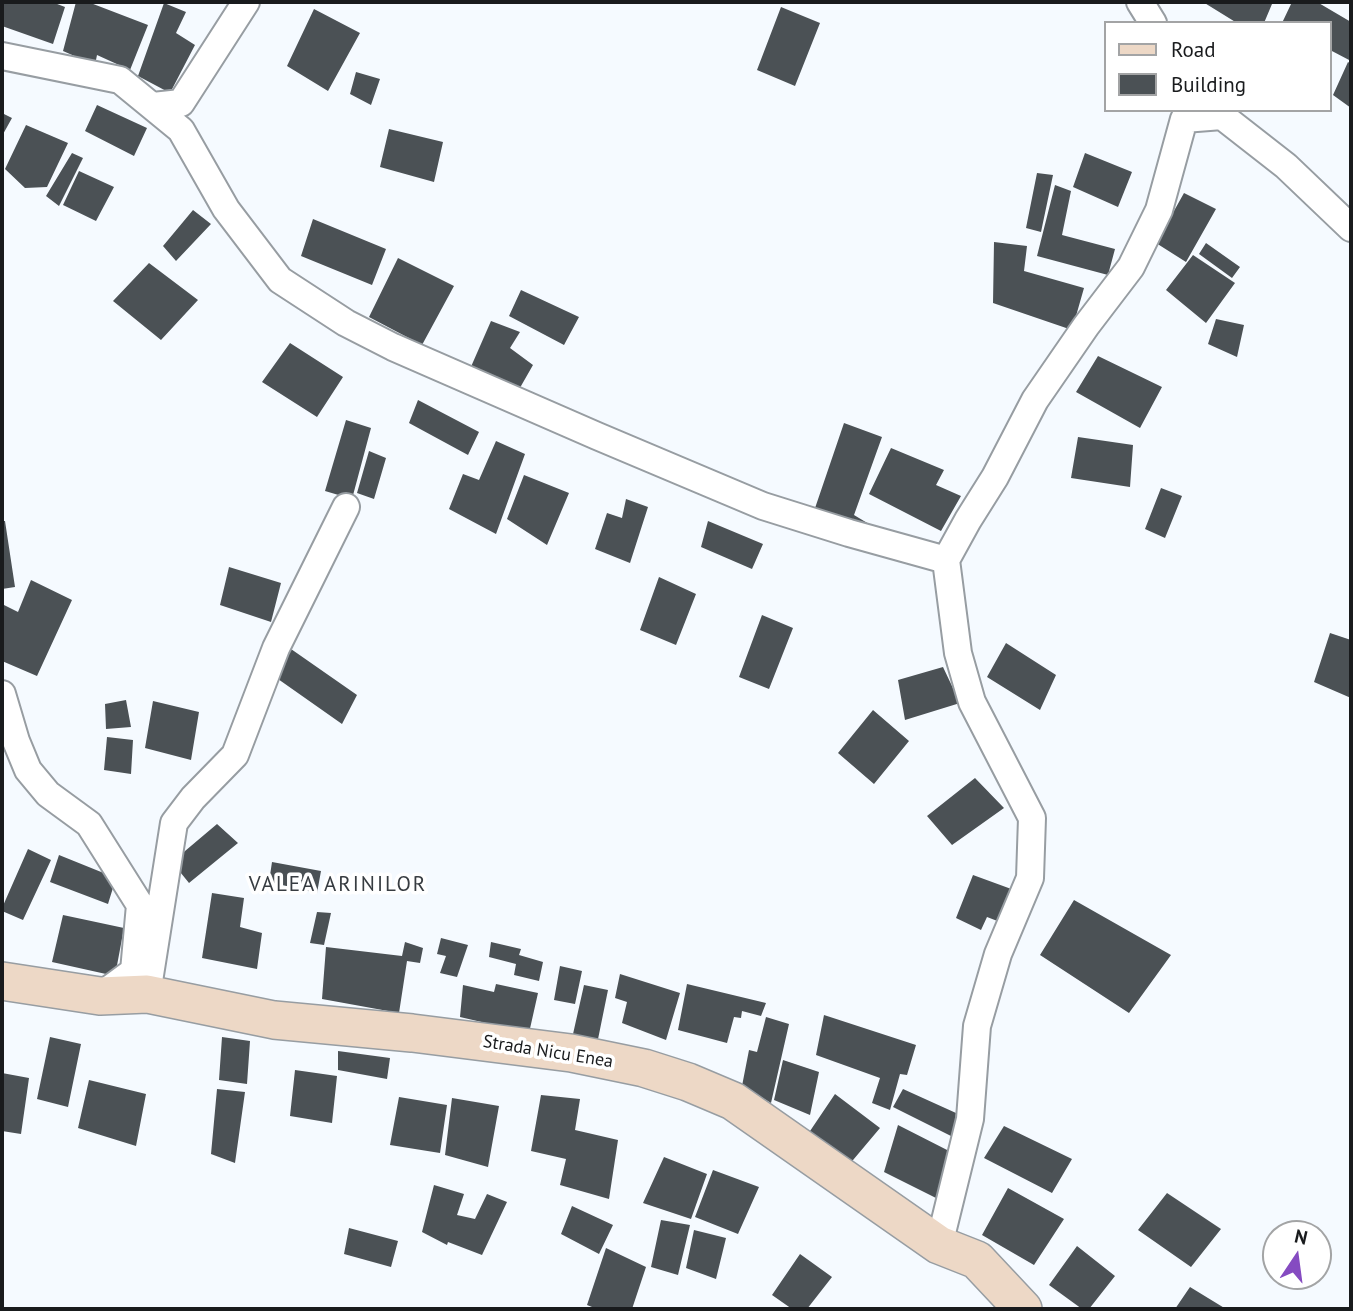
<!DOCTYPE html>
<style>
body{margin:0}
#map{position:relative;width:1353px;height:1311px;overflow:hidden;background:#f5faff;font-family:"PT Sans",sans-serif}
canvas{display:block}
.frame{position:absolute;inset:0;border:4px solid #191b1d;pointer-events:none}
.legend{position:absolute;left:1104px;top:21px;width:228px;height:91px;box-sizing:border-box;background:#fff;border:2px solid #a3a4a5;margin:0;padding:9px 12px;list-style:none;font-size:21px;color:#191b1d}
.legend li{display:flex;align-items:center;gap:14px;height:35px}
.legend b{width:35px;border:2px solid #a3a4a5}
.north{position:absolute;left:1262px;top:1220px;width:70px;height:70px;box-sizing:border-box;background:#fff;border:2px solid #a3a4a5;border-radius:50%;rotate:13deg;font-size:19px;font-weight:700;line-height:28px;text-align:center;color:#191b1d}
.north::after{content:'';display:block;margin:auto;width:24px;height:32px;background:#854bc1;clip-path:polygon(50% 0,100% 100%,50% 72%,0 100%)}
</style>
<div id="map">
<canvas width="1353" height="1311"></canvas>
<div class="frame"></div>
<ul class="legend">
<li><b style="height:9px;background:#edd8c6"></b>Road</li>
<li><b style="height:19px;background:#4b5155"></b>Building</li>
</ul>
<div class="north">N</div>
</div>
<script>
const ctx = document.querySelector('canvas').getContext('2d');
ctx.lineJoin = 'round';
function paint(path, color) { ctx.fillStyle = color; ctx.fill(path, 'evenodd'); }
const poly = rows => new Path2D(rows.map(r => 'M' + r).join(''));
function strokePath(path, color, width, dash) { ctx.strokeStyle = color; ctx.lineWidth = width; ctx.lineCap = dash ? 'butt' : 'round'; ctx.setLineDash(dash || []); ctx.stroke(path); }
function label(font, color, halo, rows, align = 'center') {
  ctx.font = font + ' "PT Sans",sans-serif'; ctx.lineWidth = 7; ctx.setLineDash([]); ctx.textBaseline = 'middle'; ctx.strokeStyle = halo; ctx.fillStyle = color; for (const [text, x, y, turn = 0] of rows) {
    ctx.save(); ctx.translate(x, y); ctx.rotate((+turn || 0) * Math.PI / 180); ctx.textAlign = isNaN(turn) ? turn : align; if (halo) ctx.strokeText(text, 0, 0); ctx.fillText(text, 0, 0); ctx.restore();
  }
}
const building = poly([
 [2,2,52,2,65,7,53,44,2,26],
 [76,2,88,2,148,25,130,70,97,55,95,65,63,51],
 [1203,2,1268,2,1272,4,1264,23,1237,23],
 [1292,2,1317,2,1351,22,1351,61,1330,50,1330,23,1282,23],
 [164,3,186,12,176,33,195,45,170,93,138,76],
 [781,7,820,23,795,86,757,70],
 [314,9,360,33,328,91,287,66],
 [1348,62,1351,64,1351,108,1333,95],
 [356,72,380,79,371,105,350,94],
 [97,105,147,128,134,156,85,131],
 [2,113,12,118,2,136],
 [26,125,68,143,47,187,25,188,5,169],
 [389,129,443,142,434,182,380,167],
 [72,153,83,158,59,206,46,196],
 [1085,153,1132,172,1118,207,1073,187],
 [79,171,114,187,96,221,63,205],
 [1037,173,1053,175,1041,232,1026,228],
 [1055,185,1071,191,1062,235,1115,249,1108,275,1037,256],
 [1184,193,1216,209,1186,262,1156,243],
 [193,210,211,224,176,261,163,246],
 [313,219,386,249,372,285,301,256],
 [994,242,1027,246,1024,271,1084,288,1072,330,993,303],
 [1206,243,1240,267,1232,278,1199,254],
 [1193,255,1235,283,1206,323,1166,290],
 [398,258,454,286,422,345,369,317],
 [149,263,198,300,161,340,113,301],
 [521,290,579,317,564,345,509,316],
 [1216,319,1244,325,1237,357,1208,344],
 [491,321,520,332,510,348,533,365,517,393,470,369],
 [290,343,343,377,317,417,262,382],
 [1098,356,1162,387,1140,428,1076,392],
 [418,400,479,432,468,455,409,423],
 [346,420,371,428,352,499,325,491],
 [844,423,882,437,854,515,869,524,864,533,813,514],
 [1078,437,1133,445,1130,487,1071,478],
 [496,441,525,454,496,534,449,509,463,474,479,480],
 [891,448,944,470,936,485,961,496,941,531,869,494],
 [369,451,386,458,374,499,357,493],
 [524,475,569,493,547,545,507,519],
 [1161,488,1182,496,1165,538,1145,529],
 [626,499,648,507,630,563,595,549,607,513,622,518],
 [2,521,5,521,15,587,2,589],
 [708,521,763,544,752,569,701,547],
 [229,567,281,583,271,622,220,605],
 [659,577,696,594,676,645,640,630],
 [31,580,72,600,37,676,2,661,2,604,18,612],
 [762,615,793,628,769,689,739,677],
 [1330,633,1351,640,1351,698,1314,682],
 [1006,643,1056,675,1040,710,987,677],
 [291,649,357,695,342,724,278,679],
 [943,667,960,703,905,720,898,680],
 [126,700,131,727,106,729,105,704],
 [153,701,199,712,191,760,145,748],
 [873,710,909,741,874,784,838,753],
 [107,737,133,740,131,774,104,770],
 [975,778,1004,808,952,845,927,816],
 [217,824,238,843,189,883,172,862],
 [28,849,51,860,23,920,2,911,2,908],
 [59,855,116,878,108,904,50,882],
 [272,862,321,871,317,893,269,882],
 [973,875,1014,890,1000,922,987,917,981,930,956,918],
 [212,893,244,898,240,927,262,933,257,969,202,958],
 [1074,900,1171,955,1129,1013,1040,955],
 [317,912,331,913,324,945,310,943],
 [63,915,124,928,115,976,52,962],
 [441,938,468,945,457,977,440,973,446,956,437,954],
 [405,942,423,948,420,963,407,961,399,1013,322,999,326,947,402,956],
 [491,942,521,949,519,955,543,962,539,981,514,975,516,964,489,957],
 [560,966,582,971,575,1004,554,1000],
 [620,974,680,993,666,1040,622,1023,627,1002,615,998],
 [496,984,538,993,529,1033,460,1017,463,985,494,992],
 [687,984,766,1003,761,1016,742,1011,741,1018,734,1017,727,1043,678,1030],
 [584,985,608,990,596,1049,571,1043],
 [824,1015,916,1045,907,1075,900,1074,890,1110,872,1103,880,1078,816,1055],
 [766,1017,789,1024,771,1103,742,1086,749,1050,757,1052],
 [50,1037,81,1044,68,1107,37,1099],
 [222,1037,250,1041,247,1084,219,1080],
 [338,1051,390,1058,387,1079,338,1070],
 [783,1060,819,1072,810,1115,774,1100],
 [295,1070,337,1076,332,1123,290,1116],
 [2,1073,29,1078,21,1134,2,1131],
 [89,1080,146,1094,136,1146,78,1128],
 [217,1089,245,1092,235,1163,211,1154],
 [903,1089,956,1113,953,1137,893,1107],
 [835,1094,880,1128,848,1166,808,1134],
 [541,1095,580,1099,575,1130,618,1140,609,1199,560,1185,566,1159,531,1151],
 [399,1097,447,1105,440,1153,390,1145],
 [452,1098,499,1106,488,1167,445,1155],
 [898,1125,953,1153,942,1201,884,1172],
 [1004,1126,1072,1159,1052,1193,984,1158],
 [664,1157,707,1174,691,1219,643,1203],
 [713,1170,759,1187,738,1234,695,1217],
 [434,1185,464,1194,457,1215,475,1219,487,1194,507,1202,482,1255,448,1242,447,1245,422,1232],
 [1008,1188,1064,1219,1034,1265,982,1235],
 [1167,1193,1221,1229,1191,1267,1138,1230],
 [572,1206,613,1225,599,1254,561,1234],
 [661,1220,690,1225,678,1275,651,1267],
 [349,1228,398,1241,391,1267,344,1254],
 [694,1230,726,1238,716,1279,686,1268],
 [1077,1246,1115,1276,1089,1309,1082,1309,1049,1285],
 [606,1248,646,1267,632,1309,597,1309,587,1305],
 [800,1254,832,1277,807,1309,792,1309,772,1295],
 [1190,1287,1226,1309,1175,1309]
]);
const street = poly([
 [1140,2,1153,23],
 [2,56,120,80,181,130,226,209,280,280,346,323,393,347,597,436,763,506,849,533,946,560,958,653,972,702,1032,818,1030,878,998,954,977,1026,970,1119,939,1245],
 [153,106,181,103,246,2],
 [946,560,968,520,995,477,1035,400,1086,326,1131,267,1159,210,1184,119,1222,116,1286,166,1351,228],
 [2,694,16,741,28,770,48,794,89,824,140,905,134,971,100,996],
 [147,994,174,823,193,798,235,755,276,648,346,507]
]);
const secondary = poly([
 [2,981,100,996,147,994,274,1020,412,1033,571,1053,644,1068,688,1082,733,1101,939,1245,977,1260,1023,1309]
]);
const streetNames = [
 ["Strada Nicu Enea",548,1052,9]
];
const quarterNames = [
 ["VALEA ARINILOR",338,885]
];
paint(building, '#4b5155');
strokePath(street, '#979da2', 30);
strokePath(secondary, '#979da2', 40);
strokePath(street, '#fff', 26);
strokePath(secondary, '#edd8c6', 37);
label('18px', '#191b1d', '#fff', streetNames);
ctx.letterSpacing = '2px';
label('21px', '#373c41', '#fff', quarterNames);
ctx.letterSpacing = '0px';
</script>
